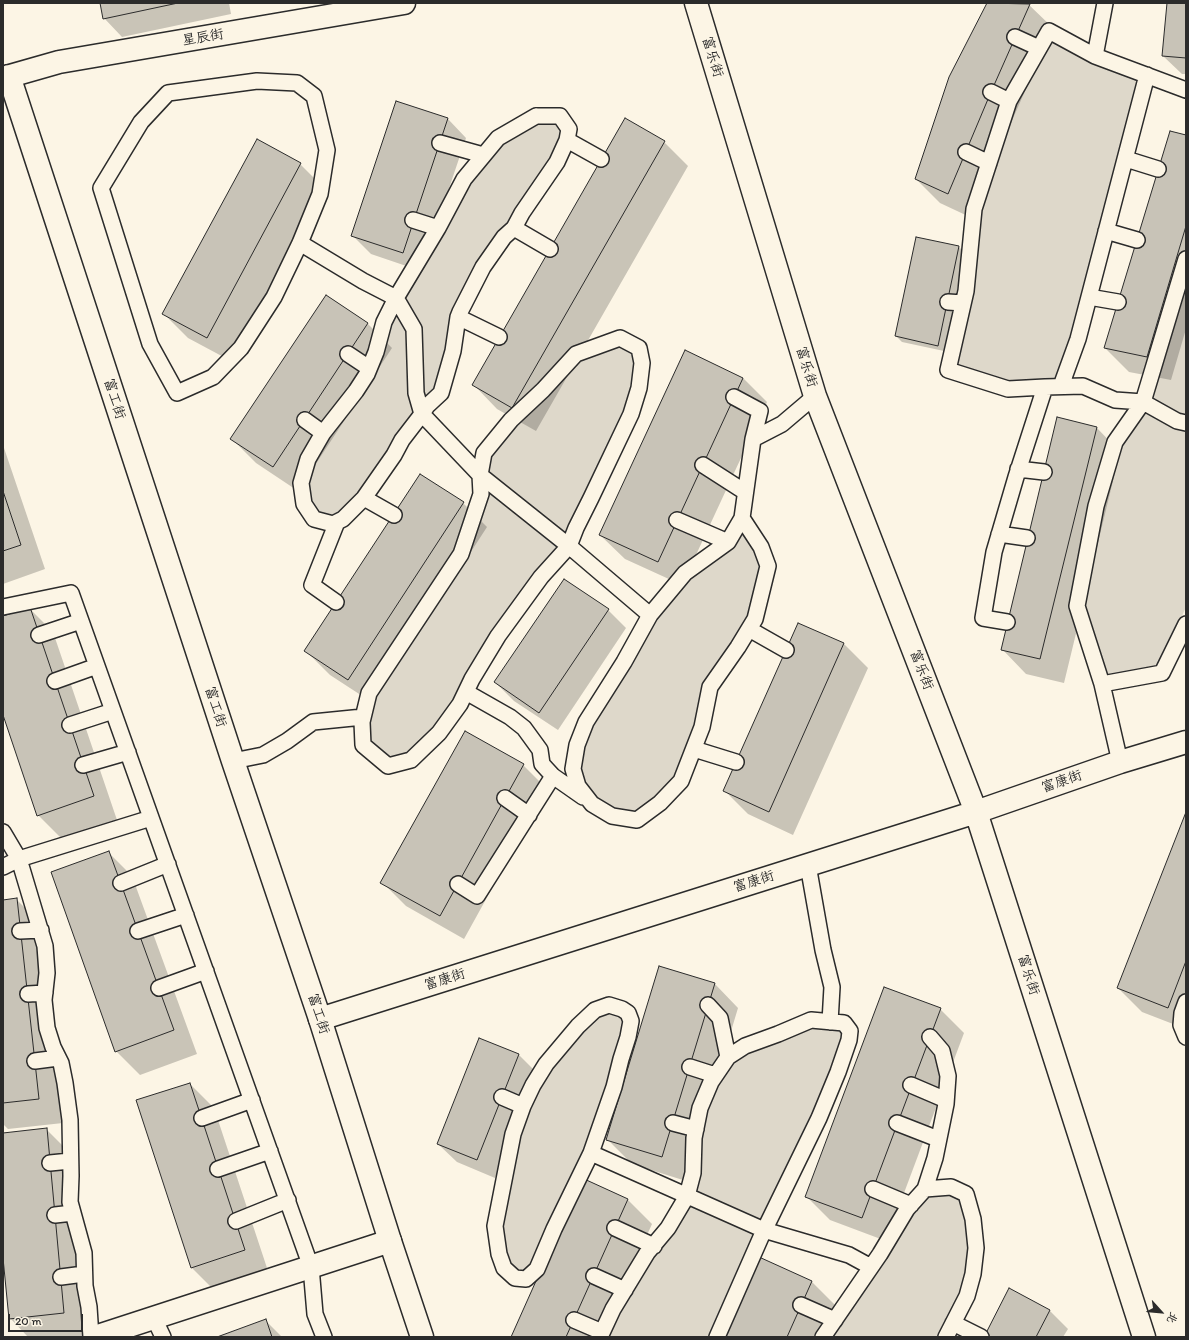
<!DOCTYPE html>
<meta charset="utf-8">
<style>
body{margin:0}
#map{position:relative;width:1189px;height:1340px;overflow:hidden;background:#fcf5e5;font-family:Itim,"LXGW WenKai TC",sans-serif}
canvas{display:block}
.frame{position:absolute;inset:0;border:4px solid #2b2b2b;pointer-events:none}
.north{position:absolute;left:1141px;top:1292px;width:40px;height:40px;-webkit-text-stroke:3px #fcf5e5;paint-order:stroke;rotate:117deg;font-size:11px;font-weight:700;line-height:16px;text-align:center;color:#2b2b2b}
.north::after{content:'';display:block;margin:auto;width:14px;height:18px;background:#2b2b2b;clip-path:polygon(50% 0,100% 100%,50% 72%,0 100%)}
.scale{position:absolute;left:8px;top:1314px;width:75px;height:18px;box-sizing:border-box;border:2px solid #2b2b2b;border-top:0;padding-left:5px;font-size:12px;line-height:14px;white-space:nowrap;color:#2b2b2b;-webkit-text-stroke:3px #fcf5e5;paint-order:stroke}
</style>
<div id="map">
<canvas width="1189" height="1340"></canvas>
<div class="frame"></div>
<div class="north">北</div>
<div class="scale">20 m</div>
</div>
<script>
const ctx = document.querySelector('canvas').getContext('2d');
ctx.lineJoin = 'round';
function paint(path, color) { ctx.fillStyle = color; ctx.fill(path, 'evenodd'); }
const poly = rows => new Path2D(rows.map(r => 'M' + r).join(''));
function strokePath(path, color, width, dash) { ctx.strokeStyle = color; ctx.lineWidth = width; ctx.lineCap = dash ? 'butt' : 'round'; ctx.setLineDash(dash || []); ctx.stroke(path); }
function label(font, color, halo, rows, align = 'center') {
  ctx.font = font + ' Itim,"LXGW WenKai TC",sans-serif'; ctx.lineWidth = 3; ctx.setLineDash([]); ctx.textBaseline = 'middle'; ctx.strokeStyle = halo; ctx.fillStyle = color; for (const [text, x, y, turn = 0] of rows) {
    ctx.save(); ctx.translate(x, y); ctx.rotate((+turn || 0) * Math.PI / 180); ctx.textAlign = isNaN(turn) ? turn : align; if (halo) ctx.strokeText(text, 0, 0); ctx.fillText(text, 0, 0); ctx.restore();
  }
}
const green = poly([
 [1051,37,1143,79,1103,230,1058,381,1007,383,954,367,979,211,1015,102],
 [538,118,559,119,565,140,482,266,439,392,423,408,417,328,398,296,465,180,499,139],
 [1186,292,1186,421,1148,401],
 [395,302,411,330,420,413,344,516,316,517,307,504,310,460,358,393],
 [619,342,635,351,638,364,628,410,566,539,483,474,487,457,578,357],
 [1144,408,1186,428,1186,607,1159,668,1107,677,1084,608,1100,509,1118,446],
 [483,481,567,545,463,692,419,750,389,764,364,744,371,694,462,557],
 [743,532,754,547,761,566,752,615,701,691,700,710,679,775,649,806,634,813,612,812,583,786,577,769,580,747,639,644,666,606,688,578,726,553],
 [605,1013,620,1015,627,1024,604,1108,535,1267,516,1275,504,1256,500,1226,511,1157,533,1089,596,1014],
 [811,1022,842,1025,846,1032,834,1070,763,1224,691,1194,702,1109,730,1061],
 [926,1191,964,1197,974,1248,965,1295,943,1337,825,1337],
 [689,1202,761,1232,714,1337,604,1337,615,1310]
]);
const shadow = poly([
 [101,3,229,3,231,14,122,37,104,18],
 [988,3,1027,3,1053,28,1014,116,972,218,940,203,916,179,950,77],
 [1168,3,1186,3,1186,74,1182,74,1163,56],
 [397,102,448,119,466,138,421,271,371,254,352,235],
 [1186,136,1186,329,1171,380,1129,372,1105,348],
 [664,142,688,166,536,431,497,409,473,384],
 [300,164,324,188,231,361,188,338,164,314],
 [916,238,959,247,965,253,944,351,902,342,896,336],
 [326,296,368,324,392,348,298,491,256,463,232,439],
 [743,378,767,402,682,585,625,559,600,535],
 [1096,427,1120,452,1064,683,1026,674,1002,649],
 [3,445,45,569,3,584],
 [463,503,487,527,373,703,330,675,306,651],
 [29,608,53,632,117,820,62,839,38,815,3,712,3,617],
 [608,610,626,628,558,730,514,701,495,682],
 [799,624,844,644,868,668,793,835,748,814,724,790],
 [523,765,547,789,464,939,406,906,382,882],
 [1186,814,1186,1029,1142,1012,1118,988],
 [108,852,132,876,197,1054,140,1075,116,1051],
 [16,899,40,923,63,1123,8,1129,3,1124,3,901],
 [714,983,738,1008,686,1181,632,1164,608,1140],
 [940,1009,964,1033,886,1241,830,1220,806,1196],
 [519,1055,537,1073,495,1178,457,1162,438,1144],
 [190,1084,214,1108,269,1274,216,1292,192,1268,137,1101],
 [46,1129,70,1153,88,1337,28,1337,10,1318,3,1247,3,1134],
 [583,1180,628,1200,652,1224,601,1337,512,1337],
 [812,1282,836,1306,822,1337,724,1337],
 [1049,1310,1068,1329,1063,1337,985,1337],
 [266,1321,282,1337,220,1337]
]);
const building = poly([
 [100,3,178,3,103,19,100,3],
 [987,3,1030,4,991,92,948,194,915,179,949,77,987,3],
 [1167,3,1186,3,1186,58,1162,56,1167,3],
 [396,101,448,118,403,253,351,236,396,101],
 [625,118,665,141,512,408,472,385,625,118],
 [1170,131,1186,135,1186,226,1147,357,1104,348,1170,131],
 [257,139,301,163,207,338,162,314,257,139],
 [916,237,959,246,938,346,895,336,916,237],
 [326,295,368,323,273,467,230,439,326,295],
 [685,350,743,378,658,562,599,535,685,350],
 [1057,417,1097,427,1040,659,1001,650,1057,417],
 [420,474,464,502,348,680,304,651,420,474],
 [3,491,21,545,3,551,3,491],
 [564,579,609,609,539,713,494,682,564,579],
 [30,607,94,796,37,816,3,715,3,616,30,607],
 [798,623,844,643,769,812,723,791,798,623],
 [465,731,524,764,440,916,380,883,465,731],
 [1186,812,1186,961,1168,1008,1117,988,1186,812],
 [109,851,174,1030,115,1052,51,872,109,851],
 [17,898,39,1099,3,1103,3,900,17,898],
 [659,966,715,983,662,1157,606,1140,659,966],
 [884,987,941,1008,862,1218,805,1197,884,987],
 [479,1038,519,1054,477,1160,437,1144,479,1038],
 [190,1083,245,1250,191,1268,136,1100,190,1083],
 [47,1128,64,1313,9,1319,3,1258,3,1133,47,1128],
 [582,1178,628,1199,566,1337,511,1337,582,1178],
 [759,1257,812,1281,787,1337,723,1337,759,1257],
 [1009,1288,1050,1310,1036,1337,984,1337,1009,1288],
 [266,1319,272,1337,217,1337,266,1319]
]);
const service = poly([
 [1015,37,1039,48],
 [1095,56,1105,3],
 [257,81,297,83,314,96,327,150,320,194,300,243,274,297,241,348,213,377,177,393,150,344,101,188,141,122,168,93,257,81],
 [1186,90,1095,56,1049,31,1009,101,974,209,966,291,948,370,1008,389,1045,387,1083,386,1115,400,1143,402,1177,421,1186,423],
 [991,92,1009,101],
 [536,116,560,116,569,129,567,140,557,162,522,213,514,228,504,237,483,267,460,312,458,317,453,351,441,393,427,406,422,414,402,440,394,455,364,498,343,519,333,524,314,519,304,504,301,483,308,459,323,433,356,391,367,374,376,352,384,322,396,298,438,228,464,179,498,138,536,116],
 [567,140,601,159],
 [440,143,483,155],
 [966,152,989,163],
 [1126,159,1158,169],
 [413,220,438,228],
 [514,228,550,249],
 [1106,231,1137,240],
 [300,243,363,281,396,298,414,329,416,393,422,414,480,475,569,546,576,528,591,498,631,414,639,388,642,363,639,348,620,338,576,354,543,390,511,420,484,453,480,475,481,494,461,554,369,693,362,722,363,745,388,766,411,760,439,733,460,704,472,679,498,636,541,577,569,546,650,615],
 [1089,297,1118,302],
 [948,302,963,303],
 [458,317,499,337],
 [348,354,369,368],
 [1061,386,1078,339,1147,75],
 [734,397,760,411,753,439],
 [305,420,323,433],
 [703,465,745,492],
 [1018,469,1044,472],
 [364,498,394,515],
 [742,518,728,542,685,573,650,615,624,662,586,722,577,745,573,769,578,786,592,804,612,816,637,820,660,803,681,781,702,727,710,687,738,647,755,619,768,566,761,547,742,518,753,439,782,424,815,396],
 [677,520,728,542],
 [999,534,1027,538],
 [336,602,312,585,337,522],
 [3,607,71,593,311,1267,315,1314,324,1337],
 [1007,622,983,618,994,552,1016,477,1045,387],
 [749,629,786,650],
 [39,635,81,621],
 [55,681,97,666],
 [1102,684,1162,673,1186,624],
 [466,692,510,717,524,728,540,750,542,764,553,776],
 [70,725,113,711],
 [694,749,736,762],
 [233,761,263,755,287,741,313,722,363,717],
 [1120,762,1102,684,1077,606,1096,506,1115,442,1143,402,1186,259],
 [83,765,128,752],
 [505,798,529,815],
 [3,832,19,859,45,946,47,973,44,1000,47,1028,53,1047,61,1063,65,1083,70,1120,71,1176,70,1202,84,1253,85,1286,89,1307,91,1337],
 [808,865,823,950,832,987,830,1022],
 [3,867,19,859,151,818],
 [121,883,168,864],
 [458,884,477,896,553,776,583,797],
 [20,931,41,930],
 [138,931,186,915],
 [159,988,206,971],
 [28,994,45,993],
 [1186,1002,1182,1013,1181,1025,1186,1037],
 [708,1005,720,1018,728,1057],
 [35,1061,58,1058],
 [690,1067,715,1075],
 [911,1085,946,1100],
 [502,1097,523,1106],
 [202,1118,252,1100],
 [673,1123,696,1129],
 [897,1123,938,1139],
 [591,1153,554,1229,537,1269,526,1279,515,1278,504,1268,499,1254,495,1226,513,1134,523,1106,533,1085,546,1064,578,1026,595,1010,609,1005,622,1009,628,1013,631,1021,628,1037,621,1059,614,1087,591,1153,764,1230,849,1255,871,1267],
 [50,1163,70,1161],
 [218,1169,270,1151],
 [873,1189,911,1205],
 [925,1189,935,1158,946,1104,948,1076,942,1051,930,1037],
 [55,1215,73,1213],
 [236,1221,288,1200],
 [615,1228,654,1246],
 [594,1276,625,1290],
 [61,1277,84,1274],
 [801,1305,835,1320],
 [154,1318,163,1337],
 [574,1320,602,1332],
 [953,1323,981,1337],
 [600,1337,613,1309,647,1253,668,1228,687,1196,693,1173,694,1138,700,1108,711,1082,728,1057,745,1046,778,1034,811,1020,844,1023,850,1031,849,1040,838,1072,819,1118,761,1237,717,1337],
 [823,1337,880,1254,907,1209,925,1189,951,1187,966,1194,973,1219,976,1248,973,1274,967,1296,946,1337]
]);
const minor = poly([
 [696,3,815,396,976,812,1144,1337],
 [320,1019,976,812,1120,762,1186,742],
 [95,1337,390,1241]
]);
const tertiary = poly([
 [9,76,233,761,320,1019,390,1241,422,1337],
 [3,78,59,62,404,3]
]);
const streetNames = [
 ["星辰街",203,38,-10],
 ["富乐街",712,57,73],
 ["富乐街",806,367,73],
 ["富工街",114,399,72],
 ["富乐街",921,670,69],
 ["富工街",215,707,72],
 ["富康街",1062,782,-19],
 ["富康街",754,882,-18],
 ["富乐街",1028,975,72],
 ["富康街",445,980,-18],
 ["富工街",318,1014,72]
];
paint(green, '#ded8ca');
paint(shadow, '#0003');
paint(building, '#c8c3b7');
strokePath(building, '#2b2b2b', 1);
strokePath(service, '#2b2b2b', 18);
strokePath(minor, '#2b2b2b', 25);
strokePath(tertiary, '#2b2b2b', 25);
strokePath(service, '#fcf5e5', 15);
strokePath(minor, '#fcf5e5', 22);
strokePath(tertiary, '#fcf5e5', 22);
label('14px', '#2b2b2b', '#fcf5e5', streetNames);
</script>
